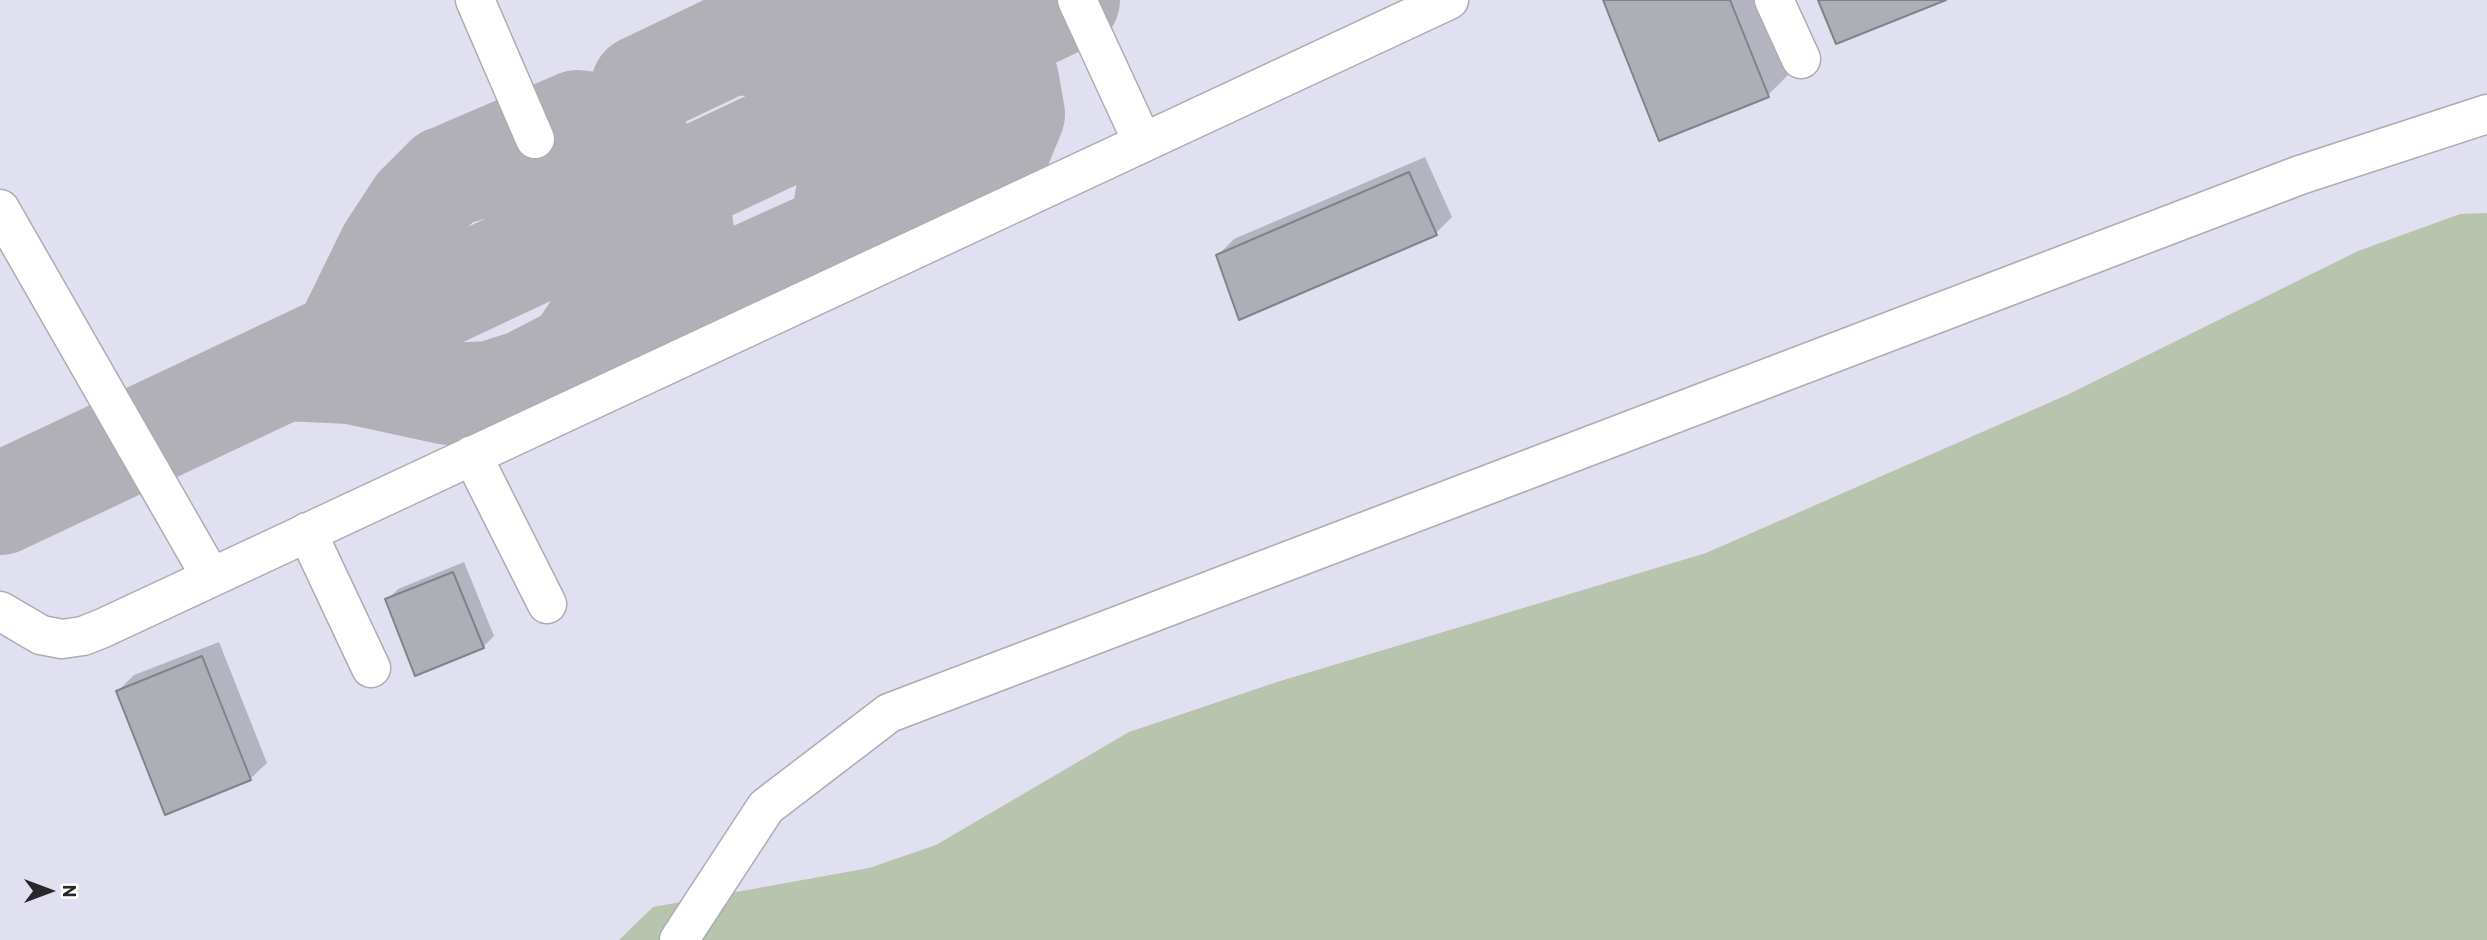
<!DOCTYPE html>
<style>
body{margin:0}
#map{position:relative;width:2487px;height:940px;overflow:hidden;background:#eeeef7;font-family:Barlow,sans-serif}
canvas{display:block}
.north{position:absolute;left:14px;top:856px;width:70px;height:70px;-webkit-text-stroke:5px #fff;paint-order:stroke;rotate:90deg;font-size:19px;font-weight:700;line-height:28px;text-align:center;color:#28282b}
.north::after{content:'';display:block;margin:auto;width:24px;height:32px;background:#28282b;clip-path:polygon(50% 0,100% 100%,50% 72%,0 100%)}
</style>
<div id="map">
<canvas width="2487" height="940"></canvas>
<div class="north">N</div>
</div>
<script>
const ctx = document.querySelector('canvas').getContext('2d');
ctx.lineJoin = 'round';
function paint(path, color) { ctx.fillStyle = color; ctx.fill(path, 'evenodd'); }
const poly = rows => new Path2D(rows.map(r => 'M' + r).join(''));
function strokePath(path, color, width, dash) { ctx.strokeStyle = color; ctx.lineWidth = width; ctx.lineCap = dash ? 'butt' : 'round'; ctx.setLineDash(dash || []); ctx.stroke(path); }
const built = poly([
 [0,0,2487,0,2487,940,0,940]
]);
const green = poly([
 [2487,213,2487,940,619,940,653,907,869,868,936,845,1129,732,1277,682,1706,553,2069,394,2358,251,2460,214]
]);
const shadow = poly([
 [1605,0,1758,0,1788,75,1768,95],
 [1425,157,1452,217,1436,233,1218,255,1234,239],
 [464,562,494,636,483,647,387,600,398,589],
 [219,642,267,763,250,779,118,691,134,675]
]);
const taxiway = poly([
 [730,44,806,9,840,6,870,17,894,43,911,74,927,121,932,151,921,179,902,205,826,240],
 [642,86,730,44,769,46,787,57,807,77,829,113,845,145,848,186,842,221,826,240,751,274],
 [461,171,578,121,610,125,638,142,669,189,682,224,687,265,678,293,661,312,588,340],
 [902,205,975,173,1000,148,1014,114,1008,80,970,0],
 [285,370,351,373,448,394,491,392,526,381,576,355,608,307,604,274,584,229,563,192,532,167,491,164,446,177,417,206,389,249,343,343],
 [0,504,1069,0]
]);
const building = poly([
 [1603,0,1730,0,1769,97,1659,141,1603,0],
 [1818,0,1946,0,1836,44,1818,0],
 [1409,172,1437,235,1239,320,1216,255,1409,172],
 [453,572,484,648,415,676,385,599,453,572],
 [202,656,251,780,165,815,116,691,202,656]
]);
const minor = poly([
 [475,0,535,139],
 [1077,0,1142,141],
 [1774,0,1801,59],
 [0,209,211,577],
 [472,455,547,604],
 [307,532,371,668],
 [0,611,41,635,62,639,83,636,103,628,1449,0],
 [679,940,766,807,889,713,2300,175,2487,114]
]);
paint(built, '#e1e0f0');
paint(green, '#b8c4ad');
paint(shadow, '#0003');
strokePath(taxiway, '#b0b0b6', 102);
paint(building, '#aeaeb6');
strokePath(building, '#828289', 2);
strokePath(minor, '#acacb4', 41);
strokePath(minor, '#fff', 38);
</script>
